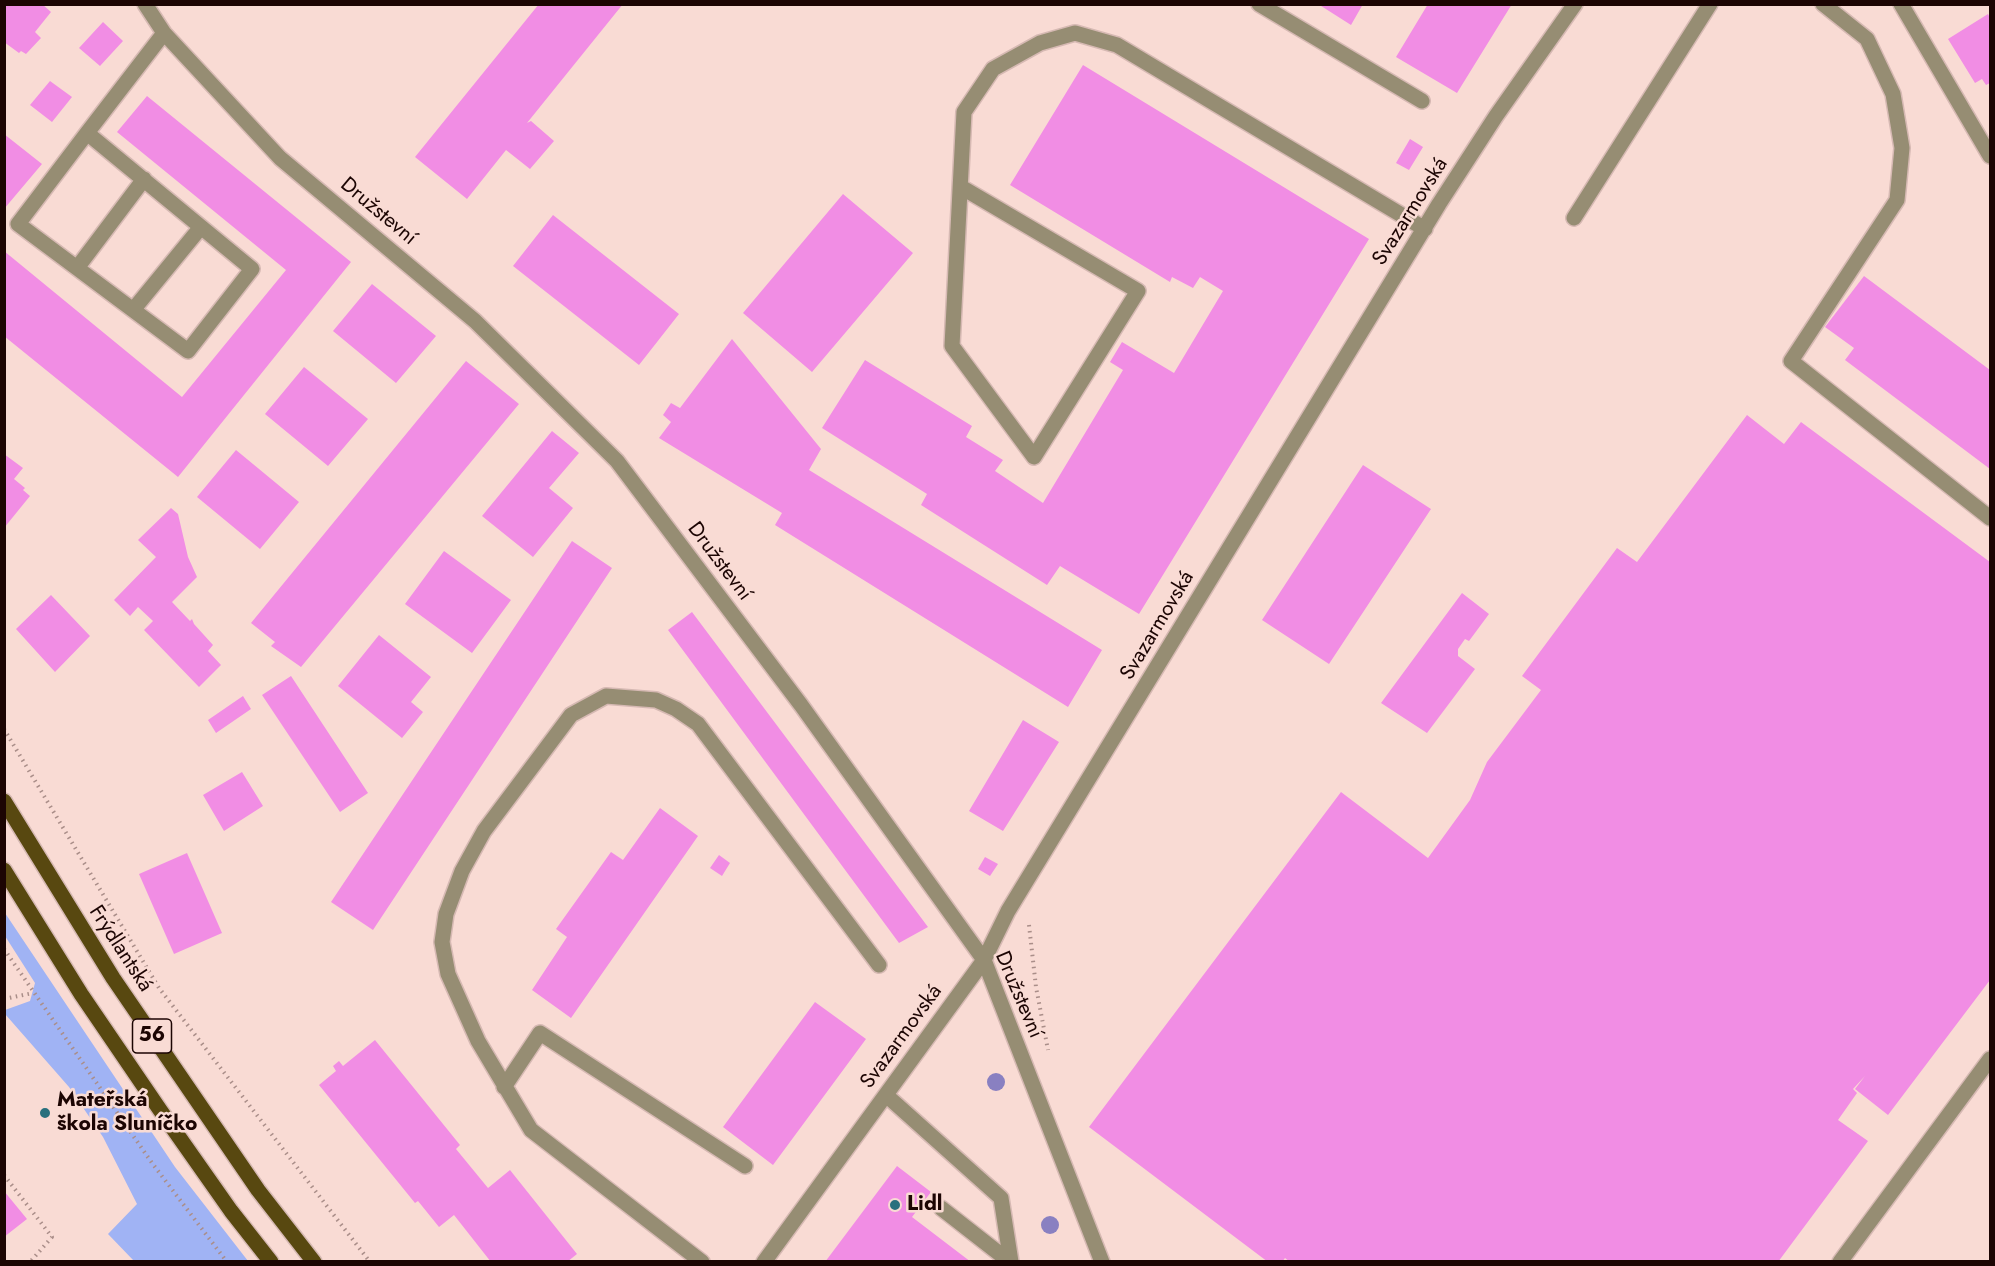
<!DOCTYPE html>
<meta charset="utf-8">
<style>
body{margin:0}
#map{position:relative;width:1995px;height:1266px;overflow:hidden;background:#f9dbd4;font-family:Jost,sans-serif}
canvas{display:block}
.frame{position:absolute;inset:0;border:6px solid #1c0503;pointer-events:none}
</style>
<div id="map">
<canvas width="1995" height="1266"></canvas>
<div class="frame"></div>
</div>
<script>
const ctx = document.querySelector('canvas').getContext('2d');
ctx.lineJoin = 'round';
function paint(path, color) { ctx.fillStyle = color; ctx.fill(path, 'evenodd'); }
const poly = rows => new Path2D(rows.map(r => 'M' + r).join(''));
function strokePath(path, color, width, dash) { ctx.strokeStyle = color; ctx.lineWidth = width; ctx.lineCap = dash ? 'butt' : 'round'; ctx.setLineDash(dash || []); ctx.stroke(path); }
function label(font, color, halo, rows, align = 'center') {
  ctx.font = font + ' Jost,sans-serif'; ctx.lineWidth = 5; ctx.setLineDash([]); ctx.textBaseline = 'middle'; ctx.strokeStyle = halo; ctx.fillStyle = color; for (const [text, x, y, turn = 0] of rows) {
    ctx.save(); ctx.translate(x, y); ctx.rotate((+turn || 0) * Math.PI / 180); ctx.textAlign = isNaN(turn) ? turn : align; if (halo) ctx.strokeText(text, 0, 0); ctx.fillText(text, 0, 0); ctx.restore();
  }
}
const green = poly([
 [5,913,175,1167,248,1261,134,1261,108,1234,137,1204,103,1137,69,1087,5,1014,5,1010,30,1001,35,983,5,936]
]);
const building = poly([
 [4,4,42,4,51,12,35,32,41,38,26,54,21,51,19,53,4,42],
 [539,4,623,4,527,123,531,121,554,141,530,169,506,150,467,199,415,157],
 [1318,4,1363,4,1351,25],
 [1428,4,1512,4,1457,93,1396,57],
 [1988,14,1990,18,1990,83,1986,85,1982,79,1975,83,1948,39],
 [103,22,123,41,100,66,79,48],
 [1083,65,1369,239,1139,614,1060,566,1047,585,921,505,927,494,822,428,865,360,972,426,966,437,1003,460,995,471,1043,503,1123,370,1110,362,1122,342,1174,373,1223,291,1200,277,1193,288,1172,277,1170,282,1010,185],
 [50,81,72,97,52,122,30,105],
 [147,96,351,262,178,477,4,336,4,251,182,397,286,270,117,132],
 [4,134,42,164,4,209],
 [1410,139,1423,147,1409,170,1396,163],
 [843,194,913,253,812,372,743,313],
 [553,215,679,314,639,365,513,266],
 [1864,276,1990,370,1990,469,1845,360,1854,348,1825,327],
 [372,284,436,336,396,383,333,331],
 [732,339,821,449,809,470,1102,650,1068,707,775,525,782,513,659,438,671,422,663,415,671,403,680,408],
 [466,361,519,404,301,667,271,646,275,642,251,623],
 [304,367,368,419,328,466,265,414],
 [1747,415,1784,444,1801,422,1990,562,1990,980,1888,1115,1855,1089,1865,1076,1853,1089,1857,1093,1838,1120,1868,1141,1778,1262,1290,1262,1285,1258,1282,1262,1268,1262,1089,1127,1341,792,1428,858,1470,800,1487,762,1541,690,1522,676,1617,548,1637,562],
 [552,431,579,453,549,488,573,508,533,557,482,516],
 [236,450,299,502,260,549,197,497],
 [4,454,23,468,14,479,25,488,23,490,30,496,4,528],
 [1363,465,1431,509,1329,664,1262,620],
 [171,508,178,514,188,557,197,577,172,602,190,621,192,619,194,624,213,645,208,651,221,665,199,687,144,630,153,621,138,607,130,616,114,600,156,557,138,540],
 [572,541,612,568,373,930,331,902],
 [444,551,511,600,472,653,405,604],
 [1462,593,1489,614,1469,641,1465,639,1458,649,1458,656,1475,669,1427,733,1381,703],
 [51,595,90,636,55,672,16,629],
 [692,612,928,927,899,943,668,630],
 [379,635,431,677,411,702,423,712,402,738,338,686],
 [291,676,368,793,340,812,262,695],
 [243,696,251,709,216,733,208,720],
 [1023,720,1059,742,1003,831,969,811],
 [242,772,263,806,224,831,203,795],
 [660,808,698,836,571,1018,532,990,567,937,556,929,611,852,623,860],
 [187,853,222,933,174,954,139,874],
 [719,855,730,863,722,876,710,868],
 [985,857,998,864,990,876,978,869],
 [815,1002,866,1039,773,1165,723,1127],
 [375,1040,460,1145,456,1149,488,1188,510,1170,577,1254,567,1262,491,1262,454,1215,439,1227,418,1201,415,1203,319,1085,336,1071,333,1066,339,1061,343,1066],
 [897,1166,931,1192,912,1217,971,1262,825,1262],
 [4,1191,27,1219,4,1237]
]);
const path = poly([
 [4,729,159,988,370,1262],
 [1029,925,1036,987,1048,1050],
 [4,949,152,1163,227,1262],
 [4,999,33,993],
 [4,1175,52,1237,30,1262]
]);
const minor = poly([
 [145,4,164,33,280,158,475,321,617,461,801,705,984,960,1102,1262],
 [1259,4,1422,101],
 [1823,4,1867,39,1893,94,1902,148,1897,200,1791,361,1990,518],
 [1901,4,1990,156],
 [87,133,252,269,188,351,18,224,87,133,164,33],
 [961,187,1138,291,1034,457,952,346,964,112,993,69,1040,43,1075,33,1117,45,1425,229],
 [1574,218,1710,4],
 [77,268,144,179],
 [133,310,201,227],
 [504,1087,540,1033,745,1166],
 [886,1095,1001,1198,1011,1262],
 [941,1208,1010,1262],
 [702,1262,531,1130,478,1041,448,974,442,942,446,914,462,871,484,831,571,715,606,696,656,700,676,709,698,724,879,965],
 [764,1262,984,960,1008,911,1439,204,1496,116,1575,4],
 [1840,1262,1990,1059]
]);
const major = poly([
 [4,801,113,978,258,1190,314,1262],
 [4,870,81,994,160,1110,231,1211,271,1262]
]);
const trees = [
 [996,1082],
 [1050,1225]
];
const markers = [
 [45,1113,6,"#29707d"],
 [895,1205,6,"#29707d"]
];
const shields = [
 [152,1036,39]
];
const shieldNames = [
 ["56",152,1036]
];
const streetNames = [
 ["Družstevní",378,212,40],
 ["Svazarmovská",1411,212,-58],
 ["Družstevní",719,562,53],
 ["Svazarmovská",1158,626,-59],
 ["Frýdlantská",120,949,57],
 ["Družstevní",1018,995,67],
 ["Svazarmovská",902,1037,-54]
];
const poiNames = [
 ["Mateřská",57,1101],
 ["škola Sluníčko",57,1125],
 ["Lidl",907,1205]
];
paint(green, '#a0b3f4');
paint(building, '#f18de4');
strokePath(minor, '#d6b9b3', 18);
strokePath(major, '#d6b9b3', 18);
strokePath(path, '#aa8e89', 4, [1.5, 4.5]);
strokePath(minor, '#968d73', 15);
strokePath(major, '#584810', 15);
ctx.fillStyle = '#8980c1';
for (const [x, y] of trees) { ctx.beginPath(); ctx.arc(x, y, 9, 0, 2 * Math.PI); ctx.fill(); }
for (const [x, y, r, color] of markers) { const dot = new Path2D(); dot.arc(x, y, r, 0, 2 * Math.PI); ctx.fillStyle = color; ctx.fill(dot); strokePath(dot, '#f9dbd4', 2); }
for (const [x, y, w] of shields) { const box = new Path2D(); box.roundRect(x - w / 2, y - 17, w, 34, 4.5); ctx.fillStyle = '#f9dbd4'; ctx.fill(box); strokePath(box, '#1c0503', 1.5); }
label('bold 20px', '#1c0503', null, shieldNames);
label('21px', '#1c0503', '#f9dbd4', streetNames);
label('bold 21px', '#1c0503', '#f9dbd4', poiNames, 'left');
</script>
